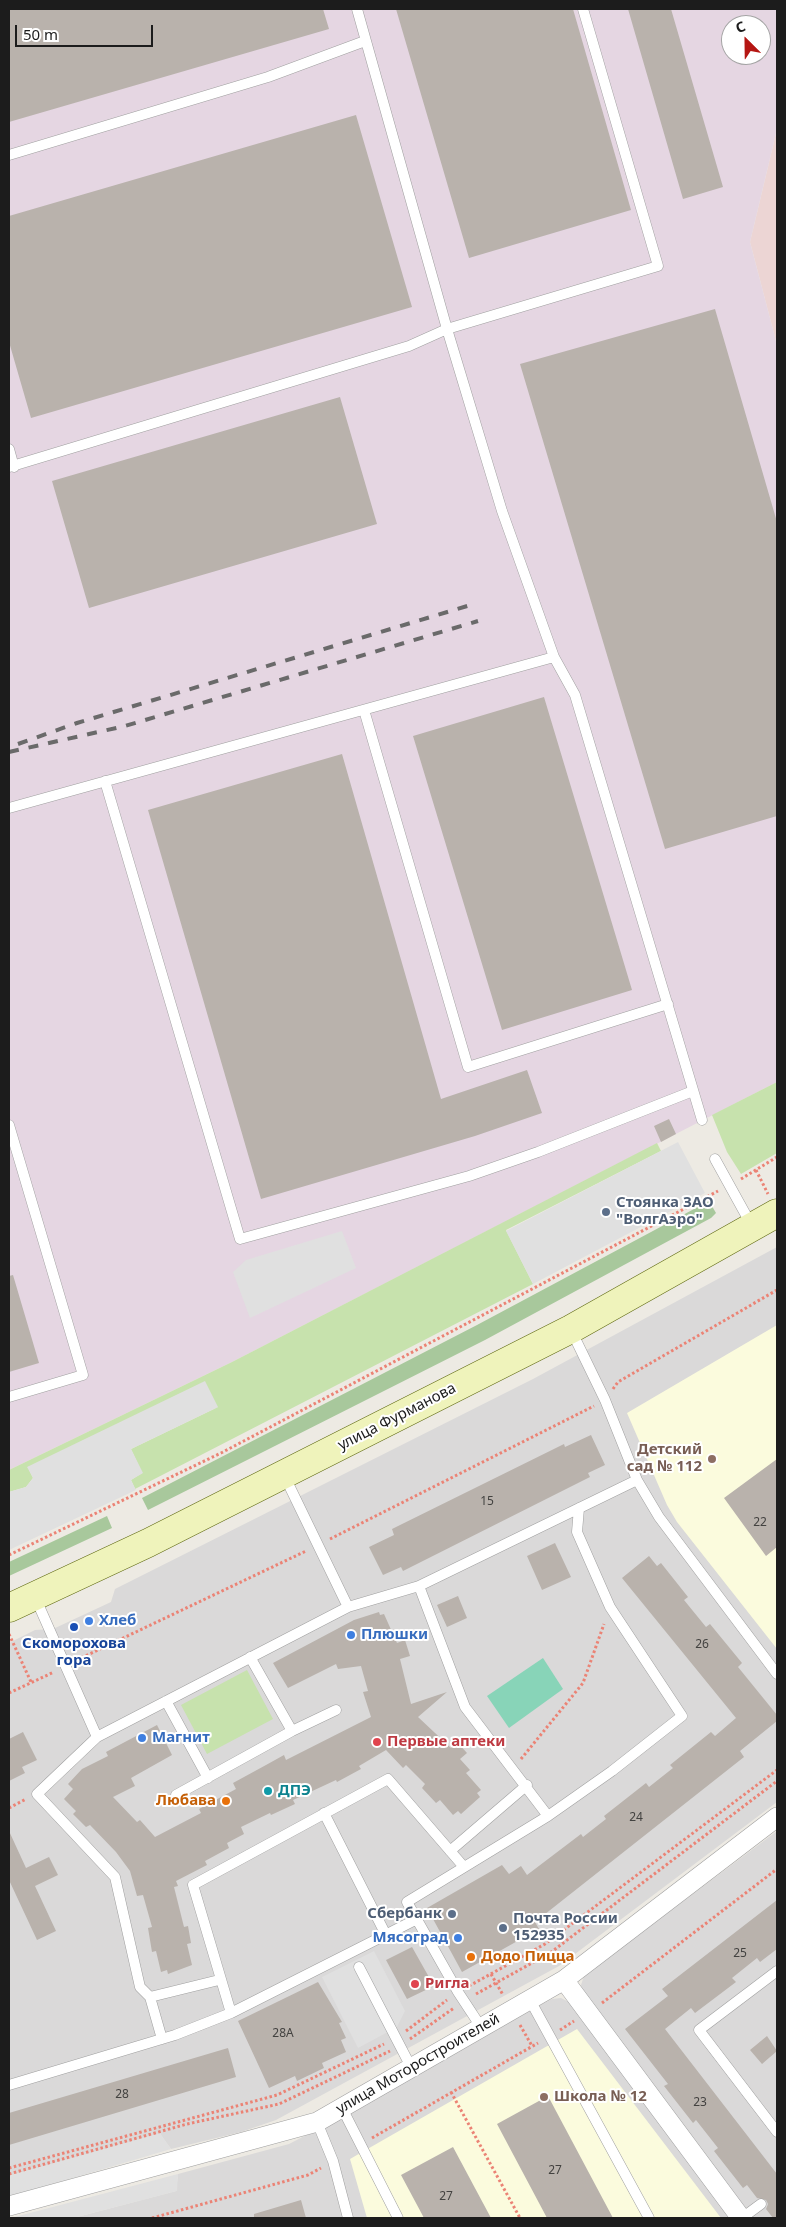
<!DOCTYPE html>
<meta charset="utf-8">
<style>
body{margin:0}
#map{position:relative;width:786px;height:2227px;overflow:hidden;background:#edeae3;font-family:"Noto Sans",sans-serif}
canvas{display:block}
.frame{position:absolute;inset:0;border:10px solid #1c1c1c;pointer-events:none}
.north{position:absolute;left:721px;top:15px;width:50px;height:50px;box-sizing:border-box;background:#fff;border:1px solid #a4a4a4;border-radius:50%;rotate:337deg;font-size:14px;font-weight:700;line-height:20px;text-align:center;color:#1c1c1c}
.north::after{content:'';display:block;margin:auto;width:18px;height:22px;background:#b51613;clip-path:polygon(50% 0,100% 100%,50% 72%,0 100%)}
.scale{position:absolute;left:15px;top:25px;width:138px;height:22px;box-sizing:border-box;border:2px solid #1c1c1c;border-top:0;padding-left:6px;font-size:15px;line-height:18px;white-space:nowrap;color:#1c1c1c;-webkit-text-stroke:4px #fff;paint-order:stroke}
</style>
<div id="map">
<canvas width="786" height="2227"></canvas>
<div class="frame"></div>
<div class="north">С</div>
<div class="scale">50 m</div>
</div>
<script>
const ctx = document.querySelector('canvas').getContext('2d');
ctx.lineJoin = 'round';
function paint(path, color) { ctx.fillStyle = color; ctx.fill(path, 'evenodd'); }
const poly = rows => new Path2D(rows.map(r => 'M' + r).join(''));
function strokePath(path, color, width, dash) { ctx.strokeStyle = color; ctx.lineWidth = width; ctx.lineCap = dash ? 'butt' : 'round'; ctx.setLineDash(dash || []); ctx.stroke(path); }
function label(font, color, halo, rows, align = 'center') {
  ctx.font = font + ' "Noto Sans",sans-serif'; ctx.lineWidth = 4; ctx.setLineDash([]); ctx.textBaseline = 'middle'; ctx.strokeStyle = halo; ctx.fillStyle = color; for (const [text, x, y, turn = 0] of rows) {
    ctx.save(); ctx.translate(x, y); ctx.rotate((+turn || 0) * Math.PI / 180); ctx.textAlign = isNaN(turn) ? turn : align; if (halo) ctx.strokeText(text, 0, 0); ctx.fillText(text, 0, 0); ctx.restore();
  }
}
const residential = poly([
 [777,1247,777,1802,559,1966,276,2120,241,2132,171,2149,160,2134,9,2176,9,1643,35,1630,53,1629,111,1602,115,1589,533,1379],
 [777,1831,777,2218,751,2218,583,1993,581,1985,584,1976,590,1971],
 [561,1998,569,2002,731,2218,73,2218,176,2191,178,2174,289,2144,363,2106,542,2004,552,1999]
]);
const commercial = poly([
 [777,129,777,345,750,242]
]);
const industrial = poly([
 [9,9,777,9,777,129,750,242,777,345,777,1082,232,1362,9,1470],
 [731,25,761,25,761,55,731,55]
]);
const education = poly([
 [777,1325,777,1649,677,1522,667,1505,627,1413],
 [577,2029,721,2218,367,2218,350,2159]
]);
const grass = poly([
 [777,1082,777,1153,741,1174,727,1152,712,1115],
 [657,1143,661,1151,506,1230,533,1284,135,1489,131,1480,142,1473,131,1449,218,1407,28,1467,33,1478,26,1487,9,1492,9,1470,232,1362],
 [247,1670,273,1719,207,1754,181,1705]
]);
const forest = poly([
 [709,1201,716,1213,711,1218,485,1340,148,1510,142,1498,477,1325],
 [107,1516,112,1528,9,1576,9,1562]
]);
const pitch = poly([
 [543,1658,563,1689,509,1728,487,1696]
]);
const parking = poly([
 [678,1142,705,1193,533,1284,506,1231],
 [342,1231,356,1268,250,1318,233,1272,246,1260],
 [205,1381,218,1407,131,1449,143,1473,131,1480,136,1490,9,1550,9,1492,26,1487,33,1478,27,1467],
 [374,1951,405,2011,397,2027,358,2048,322,1977],
 [160,2133,171,2149,9,2197,9,2176],
 [178,2174,177,2191,73,2218,11,2218]
]);
const building = poly([
 [9,9,323,9,329,29,9,122],
 [396,9,573,9,631,210,469,258],
 [628,9,671,9,723,187,683,199],
 [356,115,412,307,31,418,9,342,9,216],
 [715,309,777,522,777,816,665,849,520,364],
 [340,397,377,524,89,608,52,481],
 [544,697,632,990,502,1030,413,736],
 [342,754,441,1099,527,1070,542,1113,475,1136,261,1199,148,810],
 [669,1119,676,1134,661,1142,654,1126],
 [13,1275,39,1363,9,1372,9,1276],
 [591,1435,605,1465,588,1473,590,1477,403,1571,401,1567,383,1575,369,1547,394,1535,392,1529,564,1444,565,1447],
 [777,1459,777,1547,766,1556,724,1498],
 [555,1543,571,1577,542,1590,527,1556],
 [649,1556,657,1566,661,1563,688,1597,684,1600,706,1627,710,1624,742,1663,738,1667,777,1715,777,1721,740,1751,744,1757,535,1922,539,1929,462,1972,427,1908,502,1865,509,1874,521,1866,527,1875,581,1834,583,1837,606,1819,604,1816,646,1783,649,1787,673,1768,670,1765,711,1732,715,1736,736,1718,622,1578],
 [458,1596,467,1618,447,1627,437,1605],
 [379,1612,380,1615,384,1614,397,1643,405,1640,410,1656,400,1659,411,1704,447,1692,418,1717,451,1748,457,1742,467,1753,460,1759,470,1770,466,1773,481,1790,477,1793,480,1797,461,1814,458,1811,453,1815,440,1800,436,1803,422,1788,425,1784,406,1765,403,1768,386,1750,359,1766,361,1769,337,1782,336,1780,293,1800,295,1804,271,1815,270,1813,241,1827,244,1834,227,1843,229,1848,205,1861,207,1865,176,1881,178,1886,174,1887,184,1927,188,1926,191,1943,187,1944,192,1965,168,1974,167,1970,161,1972,156,1951,152,1952,148,1928,152,1927,143,1895,137,1896,130,1871,116,1852,90,1825,86,1827,73,1814,76,1811,64,1799,73,1789,68,1784,82,1769,108,1756,106,1752,157,1725,172,1755,131,1778,135,1786,113,1797,137,1822,140,1820,155,1837,201,1813,199,1809,236,1789,233,1783,266,1765,284,1755,286,1760,371,1717,363,1692,368,1691,361,1666,338,1669,336,1664,288,1688,273,1663,354,1620],
 [23,1732,37,1760,22,1767,25,1773,9,1781,9,1739],
 [9,1831,26,1868,49,1857,58,1875,35,1886,56,1931,37,1940,9,1880],
 [777,1900,777,1949,760,1962,757,1958,732,1978,736,1982,695,2013,691,2008,665,2029,777,2174,777,2218,773,2218,766,2209,768,2204,766,2200,757,2198,747,2185,743,2188,714,2151,718,2148,696,2120,693,2123,664,2086,668,2084,625,2029,668,1996,662,1989],
 [412,1947,434,1986,407,1999,386,1960],
 [318,1982,342,2022,339,2023,346,2038,341,2040,346,2052,322,2063,324,2068,297,2081,295,2076,269,2088,238,2021],
 [767,2036,777,2051,762,2064,750,2050],
 [228,2048,236,2077,9,2145,9,2113],
 [548,2096,613,2218,547,2218,497,2124],
 [453,2147,491,2218,424,2218,401,2175],
 [301,2200,306,2218,254,2218,254,2214]
]);
const path = poly([
 [756,1170,768,1194],
 [741,1179,777,1157],
 [613,1389,618,1382,777,1290],
 [330,1539,594,1406],
 [9,1555,221,1453,718,1191],
 [9,1634,31,1682],
 [77,1660,306,1551],
 [9,1693,54,1672],
 [521,1759,583,1683,604,1624],
 [9,1808,26,1799],
 [491,1974,503,1995],
 [469,1986,545,1944,777,1770],
 [476,1994,550,1953,777,1781],
 [602,2003,777,1869],
 [520,2025,532,2046],
 [560,2030,574,2021],
 [406,2031,447,2000],
 [410,2039,454,2008],
 [451,2092,520,2218],
 [372,2138,538,2043],
 [9,2168,277,2095,384,2044],
 [9,2174,187,2124,279,2104,390,2051],
 [152,2218,308,2175,321,2168]
]);
const lane = poly([
 [357,9,447,329,502,511,554,657,575,695,702,1120],
 [9,155,268,77,365,41],
 [9,449,14,467],
 [9,467,409,346,447,329,658,266,583,9],
 [364,710,468,1067,668,1004],
 [105,781,240,1239,469,1176,538,1152,693,1091],
 [9,808,554,657],
 [9,1125,83,1375,9,1397],
 [715,1159,752,1226],
 [571,1330,605,1400,637,1480,659,1517,777,1674],
 [284,1475,348,1607],
 [419,1586,465,1707,548,1816],
 [35,1597,97,1737],
 [250,1657,292,1731],
 [166,1701,208,1778],
 [176,1795,292,1731,336,1710],
 [324,1813,386,1935],
 [450,1851,527,1785],
 [359,1967,411,2067],
 [777,1971,699,2030,777,2132],
 [219,1980,150,1997,140,1987,115,1877,37,1794,97,1737,348,1607,419,1586,637,1480],
 [150,1997,162,2039],
 [530,2000,649,2218],
 [231,2013,193,1885,388,1779,464,1867],
 [481,2027,458,1992,407,1902,548,1816,612,1771,682,1716,610,1607,577,1532,579,1508],
 [9,2085,175,2035,231,2013,417,1919],
 [342,2108,398,2218],
 [317,2122,333,2161,348,2218],
 [742,2218,761,2204]
]);
const street = poly([
 [564,1980,741,2218],
 [9,2206,317,2122,564,1980,777,1817]
]);
const secondary = poly([
 [9,1608,148,1543,571,1329,777,1213]
]);
const rail = poly([
 [18,744,77,723,474,604],
 [9,752,125,726,478,621]
]);
const markers = [
 [606,1212,5,"#5c6f8a"],
 [712,1459,5,"#8d6e63"],
 [89,1621,5,"#3f7fe0"],
 [74,1627,5,"#1a4fb4"],
 [351,1635,5,"#3f7fe0"],
 [142,1738,5,"#3f7fe0"],
 [377,1742,5,"#e0444e"],
 [268,1791,5,"#0f9aa8"],
 [226,1801,5,"#e8710a"],
 [452,1914,5,"#5c6f8a"],
 [503,1928,5,"#5c6f8a"],
 [458,1938,5,"#3f7fe0"],
 [471,1957,5,"#e8710a"],
 [415,1984,5,"#e0444e"],
 [544,2097,5,"#8d6e63"]
];
const numberNames = [
 ["15",487,1502],
 ["22",760,1523],
 ["26",702,1645],
 ["24",636,1818],
 ["25",740,1954],
 ["28А",283,2034],
 ["28",122,2095],
 ["23",700,2103],
 ["27",555,2171],
 ["27",446,2197]
];
const serviceNames = [
 ["Стоянка ЗАО",616,1203],
 ["\"ВолгАэро\"",616,1220],
 ["Сбербанк",442,1914,"right"],
 ["Почта России",513,1919],
 ["152935",513,1936]
];
const streetNames = [
 ["улица Фурманова",397,1417,-27],
 ["улица Моторостроителей",418,2064,-30]
];
const educationNames = [
 ["Детский",702,1450],
 ["сад № 112",702,1467],
 ["Школа № 12",554,2097,"left"]
];
const shopNames = [
 ["Хлеб",99,1621],
 ["Плюшки",361,1635],
 ["Магнит",152,1738],
 ["Мясоград",448,1938,"right"]
];
const transitNames = [
 ["Скоморохова",74,1644],
 ["гора",74,1661]
];
const healthNames = [
 ["Первые аптеки",387,1742],
 ["Ригла",425,1984]
];
const cultureNames = [
 ["ДПЭ",278,1791]
];
const foodNames = [
 ["Любава",216,1801],
 ["Додо Пицца",481,1957,"left"]
];
paint(residential, '#dad9d9');
paint(commercial, '#ecd5d4');
paint(industrial, '#e5d6e2');
paint(education, '#fbfbdd');
paint(grass, '#c7e2ad');
paint(forest, '#a8c89c');
paint(pitch, '#88d4b8');
paint(parking, '#e0e0e0');
paint(building, '#b9b2ac');
strokePath(lane, '#a0a0a0', 11);
strokePath(street, '#a0a0a0', 20);
strokePath(secondary, '#5d670f', 29);
strokePath(path, '#eb8375', 3, [2.5, 2.5]);
strokePath(lane, '#fff', 10);
strokePath(street, '#fff', 19);
strokePath(secondary, '#eff3bb', 28);
strokePath(rail, '#6a6a6a', 4, [10, 10]);
for (const [x, y, r, color] of markers) { const dot = new Path2D(); dot.arc(x, y, r, 0, 2 * Math.PI); ctx.fillStyle = color; ctx.fill(dot); strokePath(dot, '#fff', 2); }
label('12px', '#434240', null, numberNames);
label('bold 15px', '#4e5e75', '#fff', serviceNames, 'left');
label('15px', '#1c1c1c', '#fff', streetNames);
label('bold 15px', '#785e54', '#fff', educationNames, 'right');
label('bold 15px', '#366cbe', '#fff', shopNames, 'left');
label('bold 15px', '#164399', '#fff', transitNames);
label('bold 15px', '#be3a42', '#fff', healthNames, 'left');
label('bold 15px', '#0d838f', '#fff', cultureNames, 'left');
label('bold 15px', '#c56008', '#fff', foodNames, 'right');
</script>
